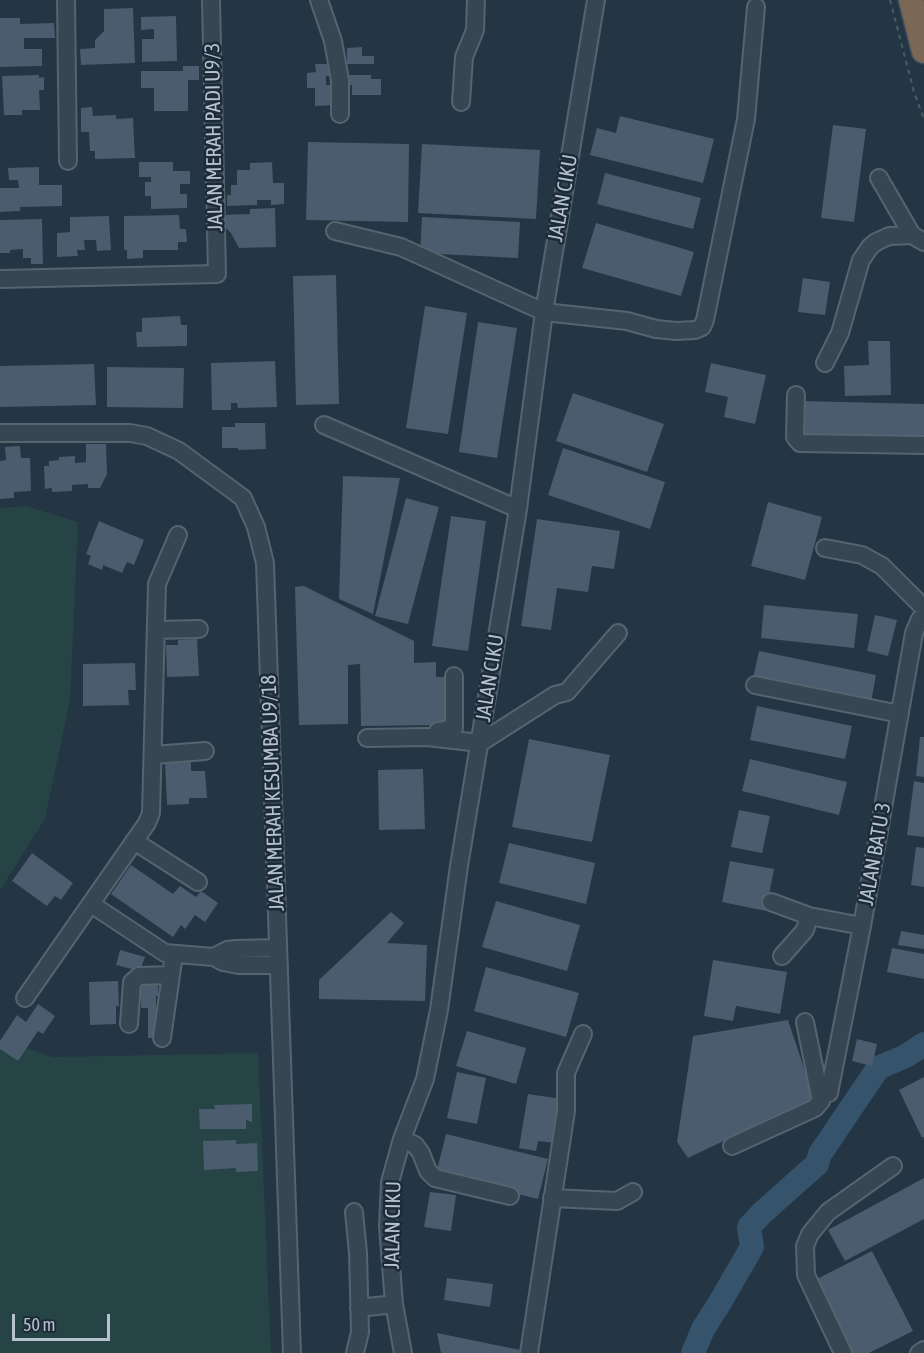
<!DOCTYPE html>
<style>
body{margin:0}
#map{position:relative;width:924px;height:1353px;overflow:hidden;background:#243544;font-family:"Asap Condensed",sans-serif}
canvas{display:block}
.scale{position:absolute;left:12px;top:1314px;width:98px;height:27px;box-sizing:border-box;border:3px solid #b5c1cd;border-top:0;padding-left:8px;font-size:18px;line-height:21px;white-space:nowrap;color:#b5c1cd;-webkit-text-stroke:4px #1d2b39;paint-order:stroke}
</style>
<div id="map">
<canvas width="924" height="1353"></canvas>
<div class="scale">50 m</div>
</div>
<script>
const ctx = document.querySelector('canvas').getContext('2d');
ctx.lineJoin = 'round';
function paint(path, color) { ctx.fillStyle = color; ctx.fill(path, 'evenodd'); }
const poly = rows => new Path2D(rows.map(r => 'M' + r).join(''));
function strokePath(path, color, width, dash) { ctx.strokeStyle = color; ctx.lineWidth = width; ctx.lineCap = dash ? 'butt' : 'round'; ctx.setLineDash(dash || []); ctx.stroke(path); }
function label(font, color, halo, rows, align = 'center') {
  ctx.font = font + ' "Asap Condensed",sans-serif'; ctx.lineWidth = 5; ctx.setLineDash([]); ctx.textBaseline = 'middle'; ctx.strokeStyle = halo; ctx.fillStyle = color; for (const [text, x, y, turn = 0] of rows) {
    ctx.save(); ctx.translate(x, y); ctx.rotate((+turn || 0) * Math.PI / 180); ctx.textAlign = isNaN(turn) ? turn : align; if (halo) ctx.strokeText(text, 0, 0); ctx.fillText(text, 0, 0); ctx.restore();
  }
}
const green = poly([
 [26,506,78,522,70,700,45,819,0,890,0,508],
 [0,1039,53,1057,258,1053,271,1353,0,1353]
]);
const river = poly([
 [693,1353,703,1329,719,1304,752,1247,749,1227,762,1213,817,1164,820,1154,876,1071,880,1067,906,1056,924,1044]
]);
const building = poly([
 [133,8,135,63,81,65,80,49,95,48,95,40,104,31,104,9],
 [176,16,177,61,142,62,142,39,154,39,154,29,141,30,141,17],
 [0,18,20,18,20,24,54,23,55,38,24,38,24,49,42,49,42,66,0,67],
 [362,47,362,56,374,56,374,64,347,64,347,48],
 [315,64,330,64,331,76,326,76,326,85,334,85,335,105,315,106,315,88,307,88,307,73,316,72],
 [183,66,199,66,199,80,188,80,188,111,154,111,154,88,141,88,141,71,183,71],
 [39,75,39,78,44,77,44,90,39,90,40,110,22,110,22,115,4,115,2,76],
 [347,75,371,75,371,79,381,79,381,95,352,95,352,85,347,85],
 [92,107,93,116,116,115,116,119,133,118,135,158,95,159,95,151,90,151,89,132,81,132,81,108],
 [620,116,714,139,703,183,590,155,597,128,616,133],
 [833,125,866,129,854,222,821,218],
 [308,142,409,144,408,222,306,220],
 [422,144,540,150,536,219,418,213],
 [139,162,173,162,173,171,190,171,190,184,180,184,180,194,187,194,187,208,151,209,151,196,145,196,145,182,151,182,151,177,139,177],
 [272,162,273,183,284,183,284,204,271,205,271,200,257,200,257,205,227,206,227,195,231,195,231,185,237,185,237,170,250,170,250,163],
 [39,167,39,185,62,185,62,206,20,207,20,211,0,212,0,188,19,188,18,180,9,180,8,168],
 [605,173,701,198,693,229,597,204],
 [275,208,276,247,239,248,231,233,220,223,220,215,250,214,250,209],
 [179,215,180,229,186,229,187,242,178,242,178,250,143,250,143,258,127,259,127,250,124,250,124,216],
 [109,216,111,250,97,251,96,240,84,240,85,250,77,250,78,256,57,257,57,233,70,232,70,217],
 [422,217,520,222,518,258,420,253],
 [42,219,43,264,31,264,31,258,23,258,23,249,10,250,10,253,0,253,0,220],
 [596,223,694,252,681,296,582,268],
 [336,275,339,404,296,405,293,276],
 [803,278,830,282,825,315,798,312],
 [425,306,467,313,448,434,406,428],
 [180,316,181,325,187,325,187,346,137,347,136,332,142,332,142,318],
 [478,322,517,328,497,458,459,452],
 [868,341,890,341,891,395,845,396,844,366,869,365],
 [275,361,277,407,238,408,237,403,231,403,231,410,212,410,211,363],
 [711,363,766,375,755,424,724,417,728,397,705,392],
 [94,364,96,405,0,407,0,366],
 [107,367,184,368,183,408,107,407],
 [573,393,664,424,647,472,556,441],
 [801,401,924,404,924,440,800,437],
 [235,423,265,423,266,449,238,450,238,448,222,448,222,427,235,427],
 [86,444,106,444,107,474,100,488,88,488,88,484,72,485,72,491,52,492,52,488,45,489,44,466,49,466,49,461,59,460,59,457,75,456,75,463,86,462],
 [20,446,21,458,30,458,31,491,14,492,14,498,0,499,0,461,6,460,5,447],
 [563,448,665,482,650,529,548,495],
 [343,476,400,478,373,614,339,599],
 [406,498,439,507,408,624,375,616],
 [768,502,822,517,805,580,751,566],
 [451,516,486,521,468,651,432,646],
 [537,519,620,531,614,569,592,566,588,592,557,588,551,630,521,626],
 [99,521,144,540,134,565,127,562,122,573,103,565,102,570,88,564,91,556,86,554],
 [304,586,414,641,414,663,436,662,436,677,446,677,447,725,361,726,360,664,348,665,348,724,299,725,295,587],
 [764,605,858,614,854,648,761,638],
 [875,615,897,620,888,656,867,651],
 [197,639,199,676,167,677,166,645,178,645,178,640],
 [759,651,876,675,870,708,752,683],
 [135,663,136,690,128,690,129,705,83,706,83,664],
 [757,706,852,726,845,759,750,740],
 [920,737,924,737,924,777,916,776],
 [529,739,610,755,592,842,512,827],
 [750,759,847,782,839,815,742,791],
 [191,762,191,771,205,771,207,798,189,798,189,804,167,805,165,763],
 [423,769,425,829,379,830,378,770],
 [914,781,924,783,924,837,907,835],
 [739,810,770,816,762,853,731,847],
 [509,843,595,863,586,904,499,883],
 [916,847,924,848,924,887,911,885],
 [32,853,73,883,61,900,55,896,47,906,12,881],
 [730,861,774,869,766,911,722,902],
 [131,865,173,894,180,886,196,897,201,891,218,903,205,922,195,915,185,929,181,925,173,937,111,894],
 [496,901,580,925,567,971,482,947],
 [391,912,404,923,387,943,427,945,425,1001,319,999,319,980],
 [901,931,924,935,924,949,898,945],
 [892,948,924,954,924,979,887,972],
 [120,950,145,957,140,971,116,965],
 [713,960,787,972,780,1014,736,1006,733,1021,704,1016],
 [486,967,579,993,566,1037,474,1011],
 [118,981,119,1006,116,1006,116,1024,90,1025,89,982],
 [158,984,158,996,156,996,156,1038,148,1038,148,1008,141,1008,141,993,137,993,137,985],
 [38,1004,55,1016,43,1034,38,1031,18,1061,0,1049,0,1041,17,1015,26,1022],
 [788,1020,814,1098,688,1158,677,1142,693,1036],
 [467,1031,526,1048,516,1084,456,1066],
 [857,1039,877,1044,872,1066,852,1061],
 [457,1072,486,1078,477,1124,447,1118],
 [924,1077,924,1137,922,1138,899,1090],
 [528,1094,562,1099,554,1143,538,1141,536,1151,519,1148],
 [252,1104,252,1122,246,1120,246,1129,200,1129,199,1109,215,1109,214,1105],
 [446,1134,548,1159,538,1199,436,1174],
 [236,1140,236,1144,257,1143,258,1171,236,1172,236,1168,204,1170,203,1141],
 [924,1178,924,1219,845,1261,828,1230],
 [430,1192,456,1195,451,1231,424,1227],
 [872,1251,913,1331,869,1353,852,1353,815,1280],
 [447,1278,493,1284,490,1307,444,1300],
 [437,1333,520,1350,519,1353,441,1353]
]);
const path = poly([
 [890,0,914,92,924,119]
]);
const minor = poly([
 [66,0,68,161],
 [319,0,333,41,340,80,340,114],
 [461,102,464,57,475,30,476,0],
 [879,178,912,235,924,242],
 [335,231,401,247,544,312,627,321,656,329,676,331,695,330,702,327,705,320,746,119,756,7],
 [0,279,217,274,211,0],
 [825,363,840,333,861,260,870,247,876,242,889,236,912,235],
 [796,395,795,437,800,443,924,445],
 [324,425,518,509],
 [0,433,130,433,147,436,179,451,243,498,256,527,265,563,292,1353],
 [825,548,862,555,882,566,924,608],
 [156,630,199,629],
 [755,685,900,714],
 [438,737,438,731,454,728,454,676],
 [367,738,427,737,480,743,555,695,567,692,618,633],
 [153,755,205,751],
 [134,841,198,882],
 [771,902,809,916,862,926],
 [91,904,165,953,214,957,223,962,238,965,279,965],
 [782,956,805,930,809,916],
 [214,957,227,950,236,949,278,948],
 [25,998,147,823,151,813,157,584,178,535],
 [129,1024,132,982,139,976,171,975],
 [162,1038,174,954],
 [829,1093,862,926,914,633,920,619,924,617],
 [402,1139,415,1145,421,1153,428,1171,435,1178,510,1196],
 [732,1146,815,1108,821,1101,805,1022],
 [552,1198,617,1201,633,1192],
 [354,1212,358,1253,360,1332,355,1353],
 [359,1308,394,1304],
 [403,1353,394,1304,388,1226,390,1182,402,1139,425,1079,439,1010,459,866,518,509,544,312,596,0],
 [529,1353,566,1111,566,1073,583,1034],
 [843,1353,806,1275,805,1246,810,1234,828,1212,893,1166],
 [919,1353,924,1350]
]);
const highway = poly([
 [911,0,924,51]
]);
const streetNames = [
 ["JALAN MERAH PADI U9/3",214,137,-91],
 ["JALAN CIKU",563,198,-80],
 ["JALAN CIKU",490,678,-81],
 ["JALAN MERAH KESUMBA U9/18",273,793,-92],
 ["JALAN BATU 3",875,854,-80],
 ["JALAN CIKU",393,1225,-89]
];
paint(green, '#264445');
strokePath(river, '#36536c', 24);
paint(building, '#4a5c6d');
strokePath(minor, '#566470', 20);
strokePath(highway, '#43515e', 27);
strokePath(path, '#446061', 2, [4.5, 4.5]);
strokePath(minor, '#384653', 16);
strokePath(highway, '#7a6755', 24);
label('21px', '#b5c1cd', '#1d2b39', streetNames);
</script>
